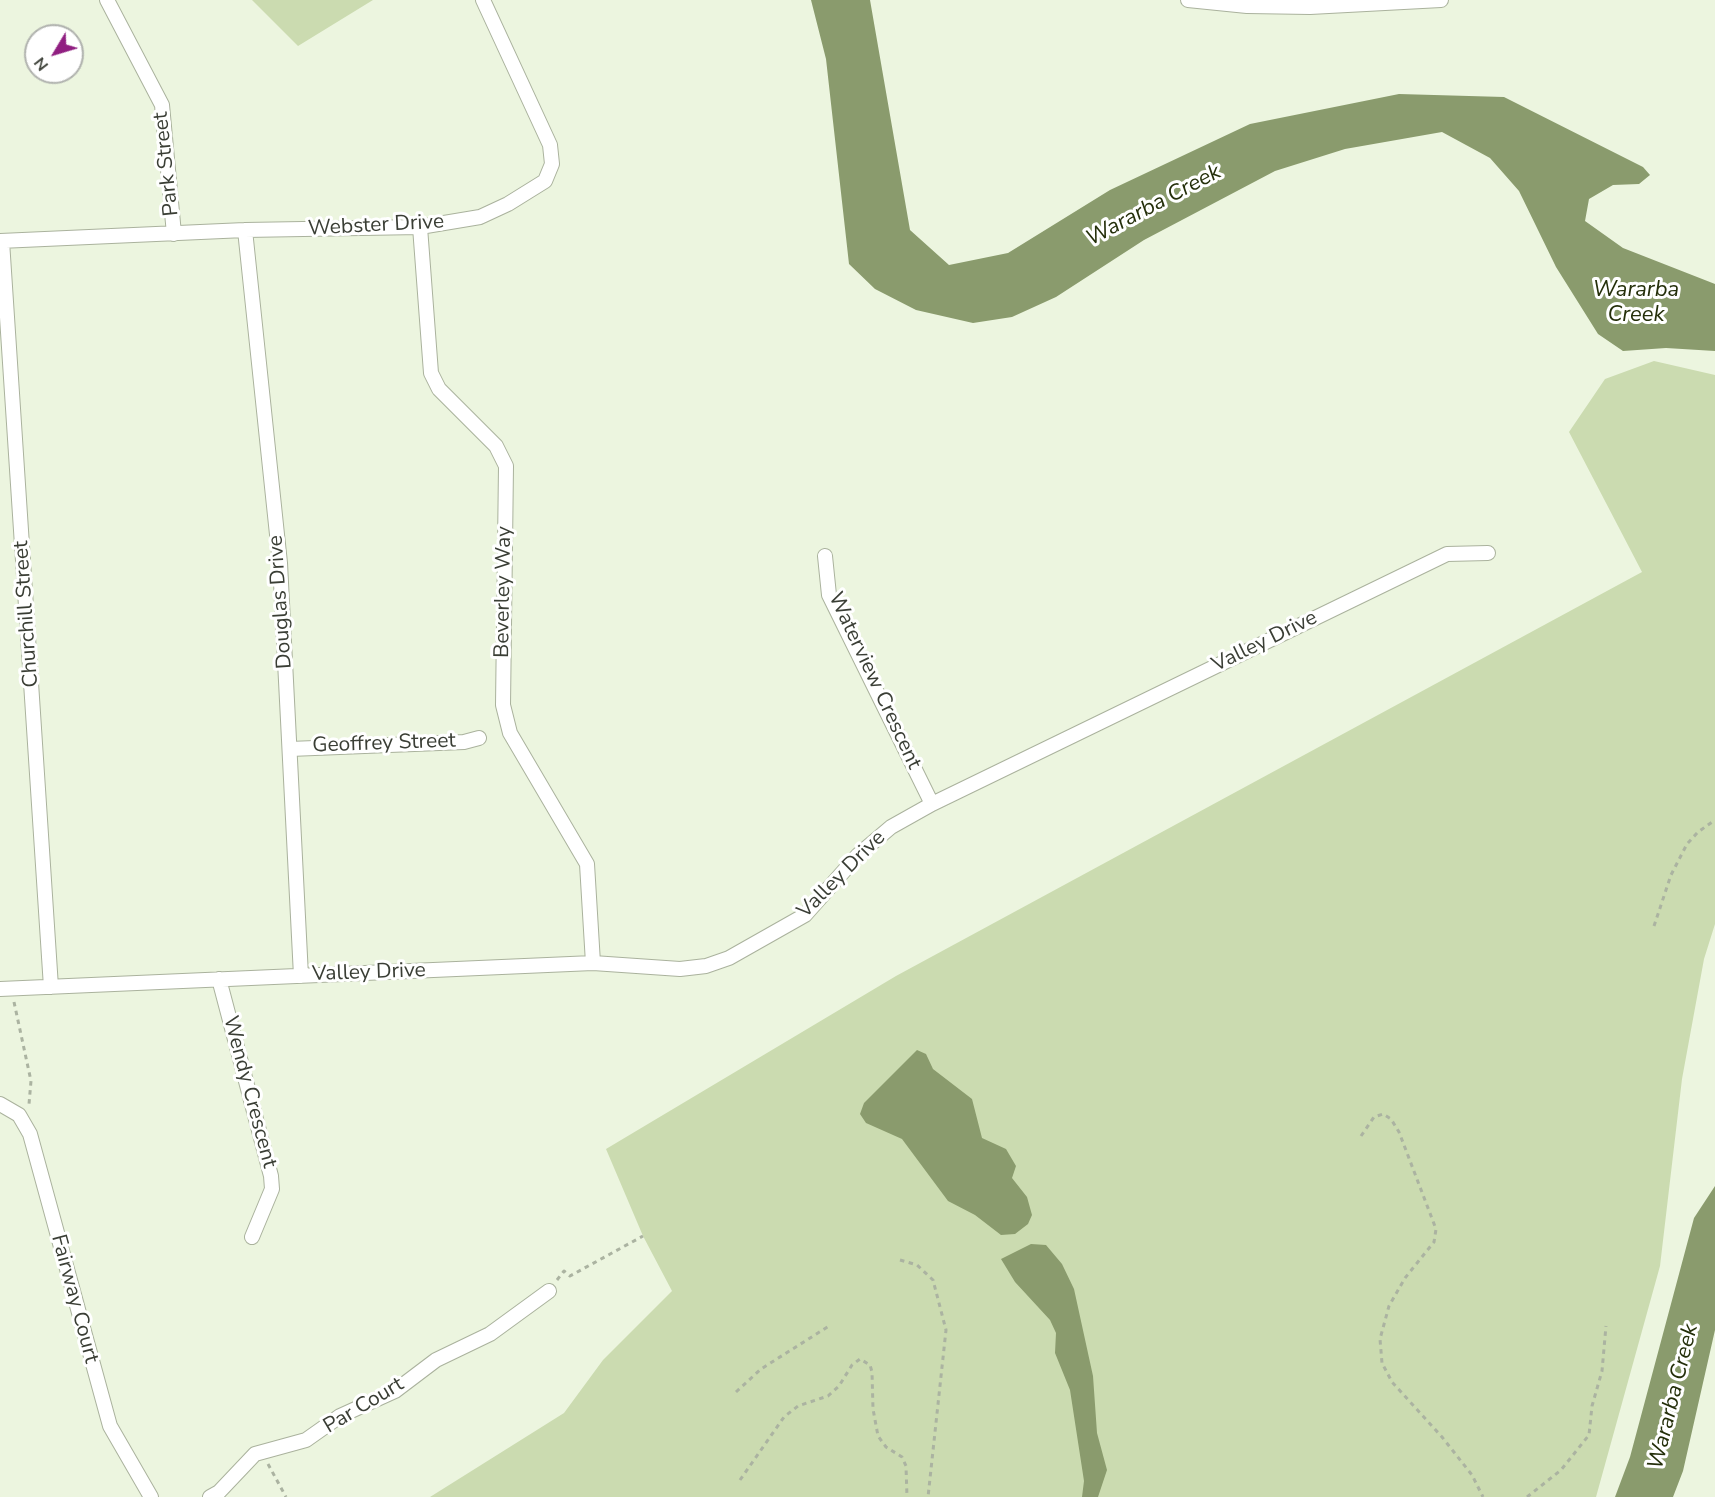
<!DOCTYPE html>
<style>
body{margin:0}
#map{position:relative;width:1715px;height:1497px;overflow:hidden;background:#ecf5df;font-family:"Nunito Sans",sans-serif}
canvas{display:block}
.north{position:absolute;left:24px;top:24px;width:60px;height:60px;box-sizing:border-box;background:#fff;border:2px solid #b0b2ae;border-radius:50%;rotate:232deg;font-size:16px;font-weight:700;line-height:24px;text-align:center;color:#3a3e35}
.north::after{content:'';display:block;margin:auto;width:21px;height:27px;background:#901f81;clip-path:polygon(50% 0,100% 100%,50% 72%,0 100%)}
</style>
<div id="map">
<canvas width="1715" height="1497"></canvas>
<div class="north">N</div>
</div>
<script>
const ctx = document.querySelector('canvas').getContext('2d');
ctx.lineJoin = 'round';
function paint(path, color) { ctx.fillStyle = color; ctx.fill(path, 'evenodd'); }
const poly = rows => new Path2D(rows.map(r => 'M' + r).join(''));
function strokePath(path, color, width, dash) { ctx.strokeStyle = color; ctx.lineWidth = width; ctx.lineCap = dash ? 'butt' : 'round'; ctx.setLineDash(dash || []); ctx.stroke(path); }
function label(font, color, halo, rows, align = 'center') {
  ctx.font = font + ' "Nunito Sans",sans-serif'; ctx.lineWidth = 6; ctx.setLineDash([]); ctx.textBaseline = 'middle'; ctx.strokeStyle = halo; ctx.fillStyle = color; for (const [text, x, y, turn = 0] of rows) {
    ctx.save(); ctx.translate(x, y); ctx.rotate((+turn || 0) * Math.PI / 180); ctx.textAlign = isNaN(turn) ? turn : align; if (halo) ctx.strokeText(text, 0, 0); ctx.fillText(text, 0, 0); ctx.restore();
  }
}
const green = poly([
 [252,0,373,0,298,46],
 [1654,361,1715,375,1715,924,1704,959,1682,1079,1660,1266,1596,1497,430,1497,564,1413,603,1360,672,1291,643,1236,606,1149,896,976,1642,572,1569,432,1605,379]
]);
const water = poly([
 [811,0,870,0,910,230,949,265,1008,253,1110,190,1250,124,1399,94,1504,97,1643,167,1650,175,1639,184,1613,185,1589,199,1585,221,1623,248,1715,284,1715,351,1666,348,1623,351,1598,334,1556,267,1519,191,1490,158,1442,132,1345,149,1275,171,1144,240,1056,297,1012,317,973,323,916,310,875,289,849,264,826,59],
 [917,1050,926,1054,933,1069,972,1099,982,1138,1006,1149,1016,1166,1012,1178,1027,1197,1032,1215,1028,1224,1015,1234,1001,1235,975,1215,948,1201,902,1139,866,1123,860,1114,864,1103],
 [1715,1186,1715,1330,1683,1471,1673,1497,1615,1497,1630,1457,1694,1218],
 [1031,1244,1046,1245,1062,1264,1074,1289,1093,1376,1097,1433,1107,1470,1098,1497,1082,1497,1084,1481,1070,1390,1055,1353,1056,1333,1050,1320,1015,1282,1001,1259]
]);
const path = poly([
 [1654,926,1671,875,1687,844,1698,832,1715,820],
 [14,1002,31,1081,29,1104],
 [1361,1136,1374,1117,1383,1114,1391,1119,1399,1132,1436,1229,1434,1242,1405,1278,1389,1306,1380,1339,1382,1363,1392,1382,1442,1437,1472,1475,1483,1497],
 [900,1260,917,1265,933,1280,946,1330,928,1497],
 [557,1280,564,1271,570,1276,643,1236],
 [736,1392,761,1369,829,1326],
 [268,1464,286,1497],
 [740,1480,784,1417,798,1406,828,1396,839,1386,852,1365,860,1359,870,1365,872,1372,873,1409,878,1436,886,1447,902,1457,906,1466,907,1497],
 [1527,1497,1561,1470,1589,1435,1592,1406,1602,1371,1606,1326]
]);
const street = poly([
 [107,0,162,105,174,234],
 [1188,0,1247,6,1310,7,1441,0],
 [420,227,431,373,439,389,496,446,506,466,503,705,510,733,587,864,593,963],
 [245,230,280,563,301,976],
 [0,241,245,230,420,227,480,217,508,204,545,181,552,164,550,145,483,0],
 [2,241,51,987],
 [825,556,829,595,932,804],
 [290,749,464,742,479,738],
 [219,979,271,1176,272,1189,252,1237],
 [0,989,593,963,680,969,706,966,729,958,805,915,858,855,891,827,932,804,1447,554,1488,553],
 [0,1104,19,1115,30,1134,110,1426,151,1497],
 [210,1497,219,1492,255,1454,306,1440,340,1416,395,1391,436,1360,490,1334,549,1291]
]);
const streetNames = [
 ["Park Street",167,164,-96],
 ["Webster Drive",376,226,-3],
 ["Beverley Way",504,592,-89],
 ["Douglas Drive",281,602,-94],
 ["Churchill Street",27,614,-94],
 ["Valley Drive",1265,642,-26],
 ["Waterview Crescent",874,681,65],
 ["Geoffrey Street",384,744,-2],
 ["Valley Drive",842,875,-45],
 ["Valley Drive",369,973,-2],
 ["Wendy Crescent",249,1092,75],
 ["Fairway Court",74,1299,75],
 ["Par Court",364,1406,-31]
];
const waterNames = [
 ["Wararba Creek",1154,206,-28],
 ["Wararba",1636,291],
 ["Creek",1636,316],
 ["Wararba Creek",1674,1397,-76]
];
paint(green, '#cbdbb0');
paint(water, '#8a9b6d');
strokePath(street, '#aab29d', 16);
strokePath(path, '#abb3a1', 3, [4.5, 4.5]);
strokePath(street, '#fff', 14);
label('21px', '#3a3e35', '#fff', streetNames);
label('italic 22px', '#242f0a', '#fff', waterNames);
</script>
